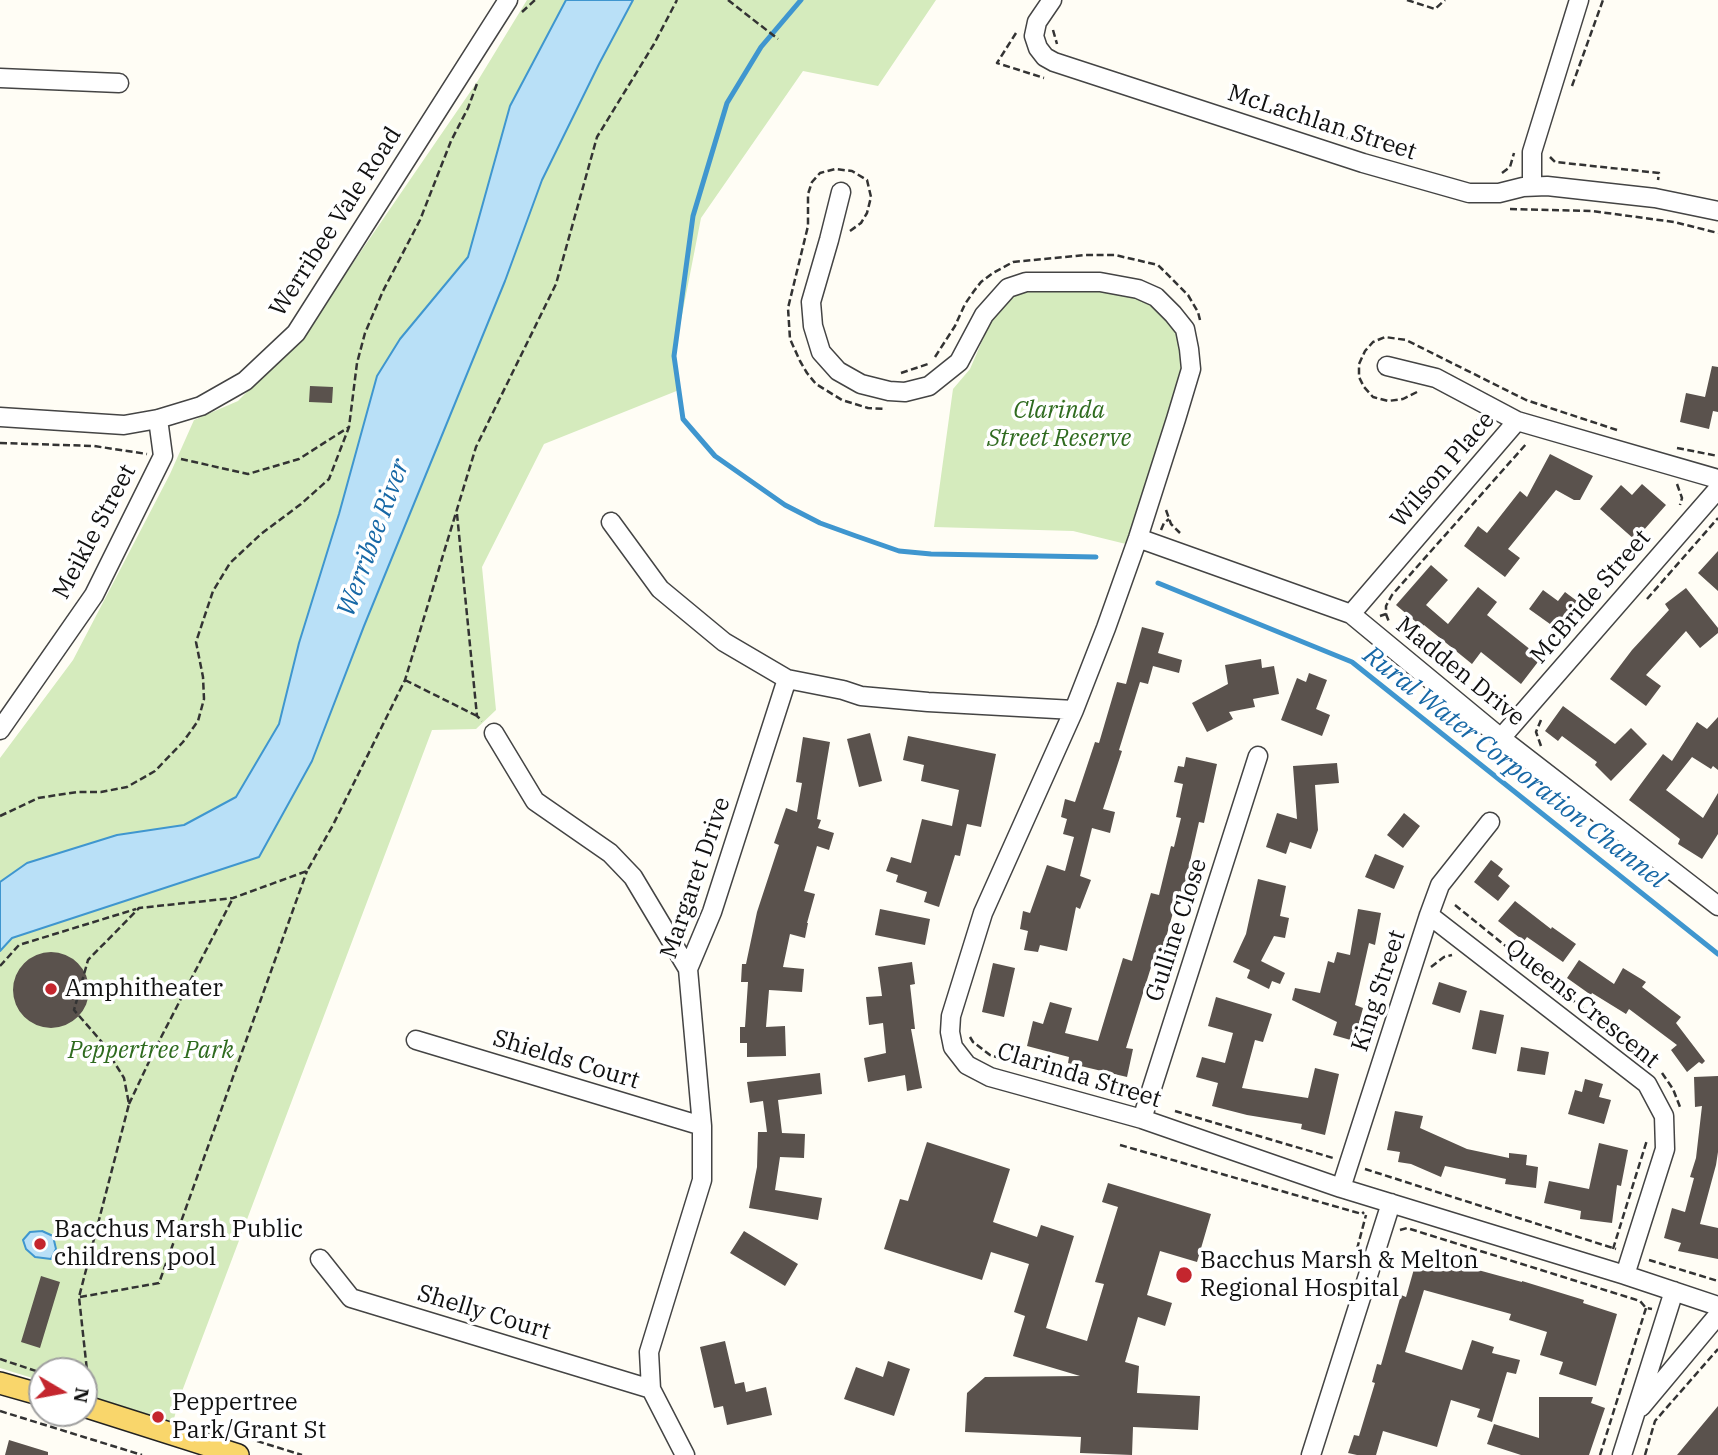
<!DOCTYPE html>
<style>
body{margin:0}
#map{position:relative;width:1718px;height:1455px;overflow:hidden;background:#fffdf5;font-family:"IBM Plex Serif",serif}
canvas{display:block}
.north{position:absolute;left:28px;top:1357px;width:70px;height:70px;box-sizing:border-box;background:#fff;border:2px solid #a0a0a0;border-radius:50%;rotate:100deg;font-size:19px;font-weight:700;line-height:28px;text-align:center;color:#111}
.north::after{content:'';display:block;margin:auto;width:24px;height:32px;background:#c4262e;clip-path:polygon(50% 0,100% 100%,50% 72%,0 100%)}
</style>
<div id="map">
<canvas width="1718" height="1455"></canvas>
<div class="north">N</div>
</div>
<script>
const ctx = document.querySelector('canvas').getContext('2d');
ctx.lineJoin = 'round';
function paint(path, color) { ctx.fillStyle = color; ctx.fill(path, 'evenodd'); }
const poly = rows => new Path2D(rows.map(r => 'M' + r).join(''));
function strokePath(path, color, width, dash) { ctx.strokeStyle = color; ctx.lineWidth = width; ctx.lineCap = dash ? 'butt' : 'round'; ctx.setLineDash(dash || []); ctx.stroke(path); }
function label(font, color, halo, rows, align = 'center') {
  ctx.font = font + ' "IBM Plex Serif",serif'; ctx.lineWidth = 7; ctx.setLineDash([]); ctx.textBaseline = 'middle'; ctx.strokeStyle = halo; ctx.fillStyle = color; for (const [text, x, y, turn = 0] of rows) {
    ctx.save(); ctx.translate(x, y); ctx.rotate((+turn || 0) * Math.PI / 180); ctx.textAlign = isNaN(turn) ? turn : align; if (halo) ctx.strokeText(text, 0, 0); ctx.fillText(text, 0, 0); ctx.restore();
  }
}
const green = poly([
 [527,0,566,0,510,106,468,257,400,339,339,514,299,643,279,724,236,797,184,825,117,835,27,863,0,882,0,758,73,660,170,474,194,420,238,401,307,330,477,82],
 [633,0,936,0,878,86,803,71,701,218,674,356,679,390,544,444,482,567,496,710,476,729,432,730,181,1394,173,1422,84,1394,84,1371,42,1371,42,1381,0,1368,0,951,12,938,259,857,315,753,364,626,505,281,542,180,599,64],
 [1099,290,1134,295,1151,301,1166,317,1176,333,1186,370,1130,545,1073,531,934,527,953,389,970,369,992,318,1013,296,1029,291]
]);
const water = poly([
 [566,0,633,0,599,64,542,180,505,281,364,626,312,761,259,857,12,938,0,951,0,882,27,863,117,835,184,825,236,797,279,724,299,643,339,514,377,376,400,339,468,257,510,106,566,0],
 [42,1231,53,1236,56,1249,51,1259,35,1257,26,1249,23,1240,30,1232,42,1231]
]);
const stream = poly([
 [801,0,761,47,727,103,693,216,674,356,683,419,715,456,785,505,820,523,856,536,899,551,931,554,1096,557],
 [1158,583,1352,662,1718,954]
]);
const building = poly([
 [1712,366,1718,367,1718,412,1713,411,1709,429,1680,422,1686,393,1705,397],
 [310,386,333,387,332,403,309,402],
 [1550,454,1593,476,1580,500,1574,500,1556,490,1508,549,1520,558,1505,577,1464,546,1478,526,1487,533,1520,491,1527,497],
 [1642,484,1666,505,1635,540,1600,509,1621,485,1632,495],
 [1718,551,1718,591,1698,573],
 [1431,565,1448,580,1426,605,1448,624,1478,587,1497,602,1487,615,1541,658,1521,684,1481,652,1472,664,1424,625,1422,627,1396,605],
 [1686,588,1718,628,1718,633,1700,648,1686,631,1646,675,1661,686,1646,706,1610,679,1632,650,1669,610,1665,604],
 [1543,590,1558,601,1565,592,1577,601,1557,629,1529,609],
 [1142,627,1164,633,1158,653,1182,660,1179,673,1153,666,1148,684,1140,682,1119,750,1122,751,1103,809,1115,812,1110,833,1092,828,1080,876,1091,880,1080,909,1076,907,1067,951,1040,945,1038,952,1024,950,1028,931,1020,929,1023,911,1030,913,1047,865,1065,871,1074,837,1063,834,1067,819,1061,817,1065,799,1075,802,1095,742,1099,743,1117,682,1126,684],
 [1261,659,1262,668,1274,666,1279,694,1253,699,1255,707,1229,712,1233,719,1207,732,1192,703,1228,684,1225,665],
 [1309,673,1327,680,1316,709,1330,715,1322,736,1281,720,1297,678,1306,682],
 [1563,706,1615,744,1631,728,1647,744,1611,781,1595,765,1597,762,1562,736,1558,741,1545,731],
 [1718,717,1718,770,1713,766,1711,769,1692,757,1666,790,1703,818,1718,793,1718,834,1702,859,1678,844,1680,839,1629,800,1663,754,1672,761,1697,722,1707,729],
 [870,733,882,781,859,787,847,739],
 [908,736,996,754,981,827,967,824,960,856,955,855,939,907,924,902,927,892,896,882,898,875,886,871,891,857,911,863,922,819,952,826,959,790,921,781,924,765,903,760],
 [803,737,830,742,817,819,821,820,818,828,834,833,829,850,817,846,804,891,815,894,807,923,808,923,805,938,790,934,783,967,804,969,802,992,769,990,766,1027,785,1026,786,1056,747,1057,747,1043,740,1043,740,1027,745,1027,748,982,741,982,742,964,746,964,757,912,779,845,774,843,786,808,797,812,802,783,796,782],
 [1186,757,1217,764,1204,823,1199,822,1183,892,1179,891,1162,952,1156,951,1126,1048,1133,1049,1127,1077,1068,1063,1069,1057,1027,1046,1033,1021,1043,1024,1050,1002,1072,1008,1065,1033,1098,1041,1123,958,1132,961,1151,893,1159,895,1171,846,1174,847,1181,818,1176,817,1183,784,1174,782,1178,766,1184,767],
 [1337,763,1339,783,1315,785,1318,830,1311,849,1290,842,1286,854,1266,847,1277,813,1297,819,1293,766],
 [1404,813,1420,826,1403,848,1387,835],
 [1375,854,1404,866,1394,889,1365,877],
 [1491,860,1503,869,1498,876,1510,886,1498,901,1474,882],
 [1258,879,1286,886,1280,916,1289,918,1285,938,1274,936,1261,961,1285,973,1280,984,1272,981,1269,989,1247,978,1250,970,1233,962,1246,934],
 [1515,901,1551,929,1552,927,1576,944,1563,962,1527,937,1524,941,1498,921],
 [880,909,930,919,925,945,875,935],
 [1358,909,1381,913,1375,945,1369,943,1355,1005,1363,1008,1354,1041,1333,1035,1337,1022,1292,1000,1295,988,1320,993,1328,961,1334,963,1337,952,1350,955],
 '13 990a38 38 0 1 1 76 0a38 38 0 1 1-76 0Z',
 [1579,960,1614,984,1623,968,1646,982,1642,987,1681,1017,1676,1023,1705,1061,1702,1064,1699,1062,1687,1072,1671,1050,1677,1045,1629,1009,1626,1014,1592,993,1591,995,1567,978],
 [912,962,915,984,910,985,915,1029,911,1029,922,1088,907,1091,905,1075,868,1082,864,1058,886,1053,883,1023,869,1025,866,997,882,996,878,967],
 [993,963,1015,968,1004,1017,982,1012],
 [1439,982,1467,991,1460,1013,1432,1004],
 [1216,997,1272,1014,1263,1042,1255,1040,1242,1088,1308,1098,1315,1068,1339,1074,1325,1135,1301,1129,1302,1124,1247,1115,1212,1106,1218,1083,1196,1077,1202,1057,1225,1063,1233,1033,1208,1026],
 [1480,1010,1504,1015,1496,1054,1472,1049],
 [1521,1047,1549,1052,1545,1075,1517,1071],
 [820,1073,822,1094,778,1100,782,1133,805,1134,804,1158,780,1157,775,1190,822,1198,818,1220,749,1208,757,1167,758,1132,767,1132,763,1101,750,1103,747,1082],
 [1718,1076,1718,1152,1716,1165,1700,1224,1718,1228,1718,1259,1678,1251,1681,1243,1664,1238,1672,1208,1685,1212,1694,1178,1690,1177,1696,1158,1702,1106,1695,1107,1694,1077],
 [1585,1079,1603,1084,1599,1097,1611,1100,1604,1124,1568,1114,1575,1090,1582,1092],
 [1395,1111,1423,1116,1420,1128,1467,1149,1509,1158,1509,1153,1527,1155,1526,1165,1538,1167,1536,1188,1505,1184,1506,1179,1445,1166,1441,1177,1411,1164,1398,1162,1400,1152,1387,1150],
 [927,1142,1010,1169,993,1222,1037,1237,1041,1225,1074,1236,1046,1328,1087,1341,1104,1284,1095,1282,1118,1207,1102,1202,1108,1183,1211,1214,1197,1262,1160,1251,1147,1295,1172,1303,1165,1326,1138,1317,1125,1362,1139,1366,1137,1393,1200,1396,1198,1430,1133,1427,1132,1455,1080,1453,1081,1437,965,1432,967,1393,985,1377,1080,1376,1013,1356,1025,1316,1014,1312,1029,1264,991,1252,982,1280,884,1249,900,1199,908,1201],
 [1599,1143,1628,1150,1621,1186,1617,1185,1612,1223,1580,1219,1581,1211,1544,1203,1549,1181,1589,1189],
 [744,1231,798,1264,785,1286,730,1253],
 [1418,1255,1478,1271,1478,1270,1522,1282,1522,1281,1584,1300,1583,1303,1617,1314,1596,1386,1559,1374,1563,1362,1540,1355,1547,1332,1509,1320,1511,1314,1424,1290,1405,1352,1462,1370,1472,1340,1494,1347,1492,1353,1520,1360,1516,1374,1507,1372,1492,1422,1477,1417,1480,1409,1451,1400,1437,1447,1383,1431,1376,1455,1357,1455,1348,1453,1354,1435,1359,1436,1375,1383,1372,1382,1377,1364,1381,1365,1401,1295,1406,1297],
 [41,1276,60,1282,40,1348,21,1342],
 [725,1341,735,1384,744,1382,746,1392,766,1387,772,1415,727,1425,723,1406,714,1408,700,1347],
 [888,1361,910,1369,894,1416,844,1399,856,1367,883,1377],
 [1539,1397,1593,1397,1591,1403,1605,1408,1589,1455,1521,1455,1487,1444,1494,1424,1539,1438],
 [1718,1406,1718,1455,1677,1455],
 [9,1440,48,1452,48,1455,5,1455]
]);
const path = poly([
 [728,0,778,39],
 [1407,0,1435,9,1445,0],
 [522,12,535,0],
 [1053,30,1057,44],
 [1016,33,997,63,1044,78],
 [1572,86,1603,0],
 [1334,134,1388,151],
 [1550,157,1555,162,1659,173,1658,180],
 [1502,173,1510,167,1514,153],
 [1510,209,1592,211,1674,222,1718,233],
 [850,231,861,223,867,213,871,197,867,180,852,171,835,169,820,173,812,182,808,194,808,226,788,308,790,339,800,361,807,373,816,384,842,400,868,408,886,409],
 [935,357,955,326,965,304,974,291,981,282,993,273,1013,262,1085,255,1115,255,1158,265,1188,295,1198,312,1200,320],
 [901,373,928,364],
 [1417,392,1403,399,1388,401,1373,397,1364,387,1359,377,1359,364,1365,351,1373,342,1385,337,1406,340,1526,400,1620,431],
 [1478,419,1480,437],
 [0,443,94,446,147,454],
 [1677,448,1718,456],
 [181,459,248,474,299,459,349,427],
 [1677,484,1682,498,1680,505],
 [1166,510,1171,524,1180,533],
 [457,514,477,716,482,721],
 [1161,530,1164,523,1169,519],
 [1647,599,1718,518],
 [1386,614,1389,622],
 [1380,616,1386,614,1386,606,1392,595,1527,443],
 [405,680,477,716],
 [1491,706,1505,707],
 [1541,746,1536,732,1541,720],
 [0,816,38,798,77,792,101,792,127,787,155,771,183,742,198,721,204,699,203,677,196,642,213,591,230,563,261,534,301,504,329,479,349,427,357,363,365,333,383,291,420,220,451,141,468,108,478,81],
 [1455,905,1649,1062],
 [0,966,19,945,136,909],
 [1431,967,1444,957,1452,955],
 [970,1037,973,1042,990,1055,1074,1081],
 [1662,1073,1673,1089,1680,1107],
 [129,1104,155,1049,233,898],
 [1175,1111,1333,1158],
 [1120,1145,1362,1214,1364,1212],
 [1365,1169,1616,1249],
 [1400,1230,1407,1228,1640,1301,1646,1308,1652,1309],
 [1357,1249,1366,1215],
 [1613,1249,1647,1140],
 [1649,1260,1718,1281],
 [80,1297,159,1283,307,871],
 [0,1359,42,1373],
 [89,1389,79,1297,129,1104,124,1078,101,1041,74,1010,88,960,139,908,233,898,307,871,333,825,405,680,476,447,556,284,597,137,654,44,677,0],
 [0,1411,142,1455],
 [247,1438,302,1455],
 [1600,1455,1646,1308],
 [1645,1455,1655,1421,1718,1349]
]);
const minor = poly([
 [1052,0,1037,22,1034,36,1038,48,1045,57,1054,62,1363,163,1469,193,1499,193,1523,187,1547,186,1655,198,1718,211],
 [0,78,119,83],
 [1532,186,1532,152,1579,0],
 [841,192,829,240,811,302,813,326,821,352,838,371,861,384,889,391,905,392,929,386,959,362,984,315,1008,288,1026,282,1100,282,1138,289,1156,297,1173,314,1185,329,1189,349,1191,369,1176,419,1138,538,1106,628,1074,710,983,913,951,1016,950,1032,953,1047,967,1065,990,1077,1142,1119,1341,1188,1625,1275,1718,1306],
 [1387,366,1436,378,1517,421,1718,479],
 [0,417,124,425,158,419,201,406,245,381,296,333,508,0],
 [611,522,660,589,724,642,787,679],
 [1138,538,1351,614,1501,738,1718,906],
 [1351,614,1517,421],
 [0,730,94,595,163,456,158,419],
 [494,733,535,801,610,853,633,877,688,969],
 [1501,738,1718,489],
 [1429,915,1647,1084,1664,1116,1665,1149,1625,1275],
 [416,1040,702,1126],
 [1142,1119,1258,756],
 [1341,1188,1429,915,1440,885,1490,822],
 [320,1259,351,1298,651,1389],
 [1641,1407,1718,1315],
 [685,1455,651,1389,649,1352,702,1180,702,1126,688,969,712,912,787,679,843,690,861,696,928,702,1074,710],
 [1311,1455,1391,1203],
 [1622,1455,1674,1291]
]);
const major = poly([
 [0,1383,42,1395],
 [84,1406,238,1455]
]);
const markers = [
 [51,989,7,"#c4262e"],
 [40,1244,7,"#c4262e"],
 [1184,1275,9,"#c4262e"],
 [158,1417,7,"#c4262e"]
];
const streetNames = [
 ["McLachlan Street",1322,123,18],
 ["Werribee Vale Road",336,222,-57],
 ["Wilson Place",1443,470,-49],
 ["Meikle Street",95,532,-62],
 ["McBride Street",1591,597,-49],
 ["Madden Drive",1460,672,39],
 ["Margaret Drive",696,878,-71],
 ["Gulline Close",1177,930,-72],
 ["King Street",1379,991,-72],
 ["Queens Crescent",1582,1004,39],
 ["Shields Court",566,1060,17],
 ["Clarinda Street",1079,1076,17],
 ["Shelly Court",484,1313,17]
];
const parkNames = [
 ["Clarinda",1059,411],
 ["Street Reserve",1059,439],
 ["Peppertree Park",151,1051]
];
const poiNames = [
 ["Amphitheater",65,989],
 ["Bacchus Marsh Public",54,1230],
 ["childrens pool",54,1258],
 ["Bacchus Marsh & Melton",1200,1261],
 ["Regional Hospital",1200,1289],
 ["Peppertree",172,1403],
 ["Park/Grant St",172,1431]
];
const waterNames = [
 ["Werribee River",374,538,-70],
 ["Rural Water Corporation Channel",1514,768,38]
];
paint(green, '#d5ebbd');
paint(water, '#b9e0f7');
strokePath(water, '#3f96cf', 2);
strokePath(stream, '#3f96cf', 5);
paint(building, '#5a524d');
strokePath(minor, '#444', 21);
strokePath(major, '#222', 24);
strokePath(path, '#333', 2.5, [7, 3.5]);
strokePath(minor, '#fff', 18);
strokePath(major, '#f9d66b', 21);
for (const [x, y, r, color] of markers) { const dot = new Path2D(); dot.arc(x, y, r, 0, 2 * Math.PI); ctx.fillStyle = color; ctx.fill(dot); strokePath(dot, '#fff', 2.5); }
label('24px', '#111', '#fff', streetNames);
label('italic 24px', '#2f6b1f', '#fff', parkNames);
label('24px', '#111', '#fff', poiNames, 'left');
label('italic 26px', '#1768a6', '#fff', waterNames);
</script>
